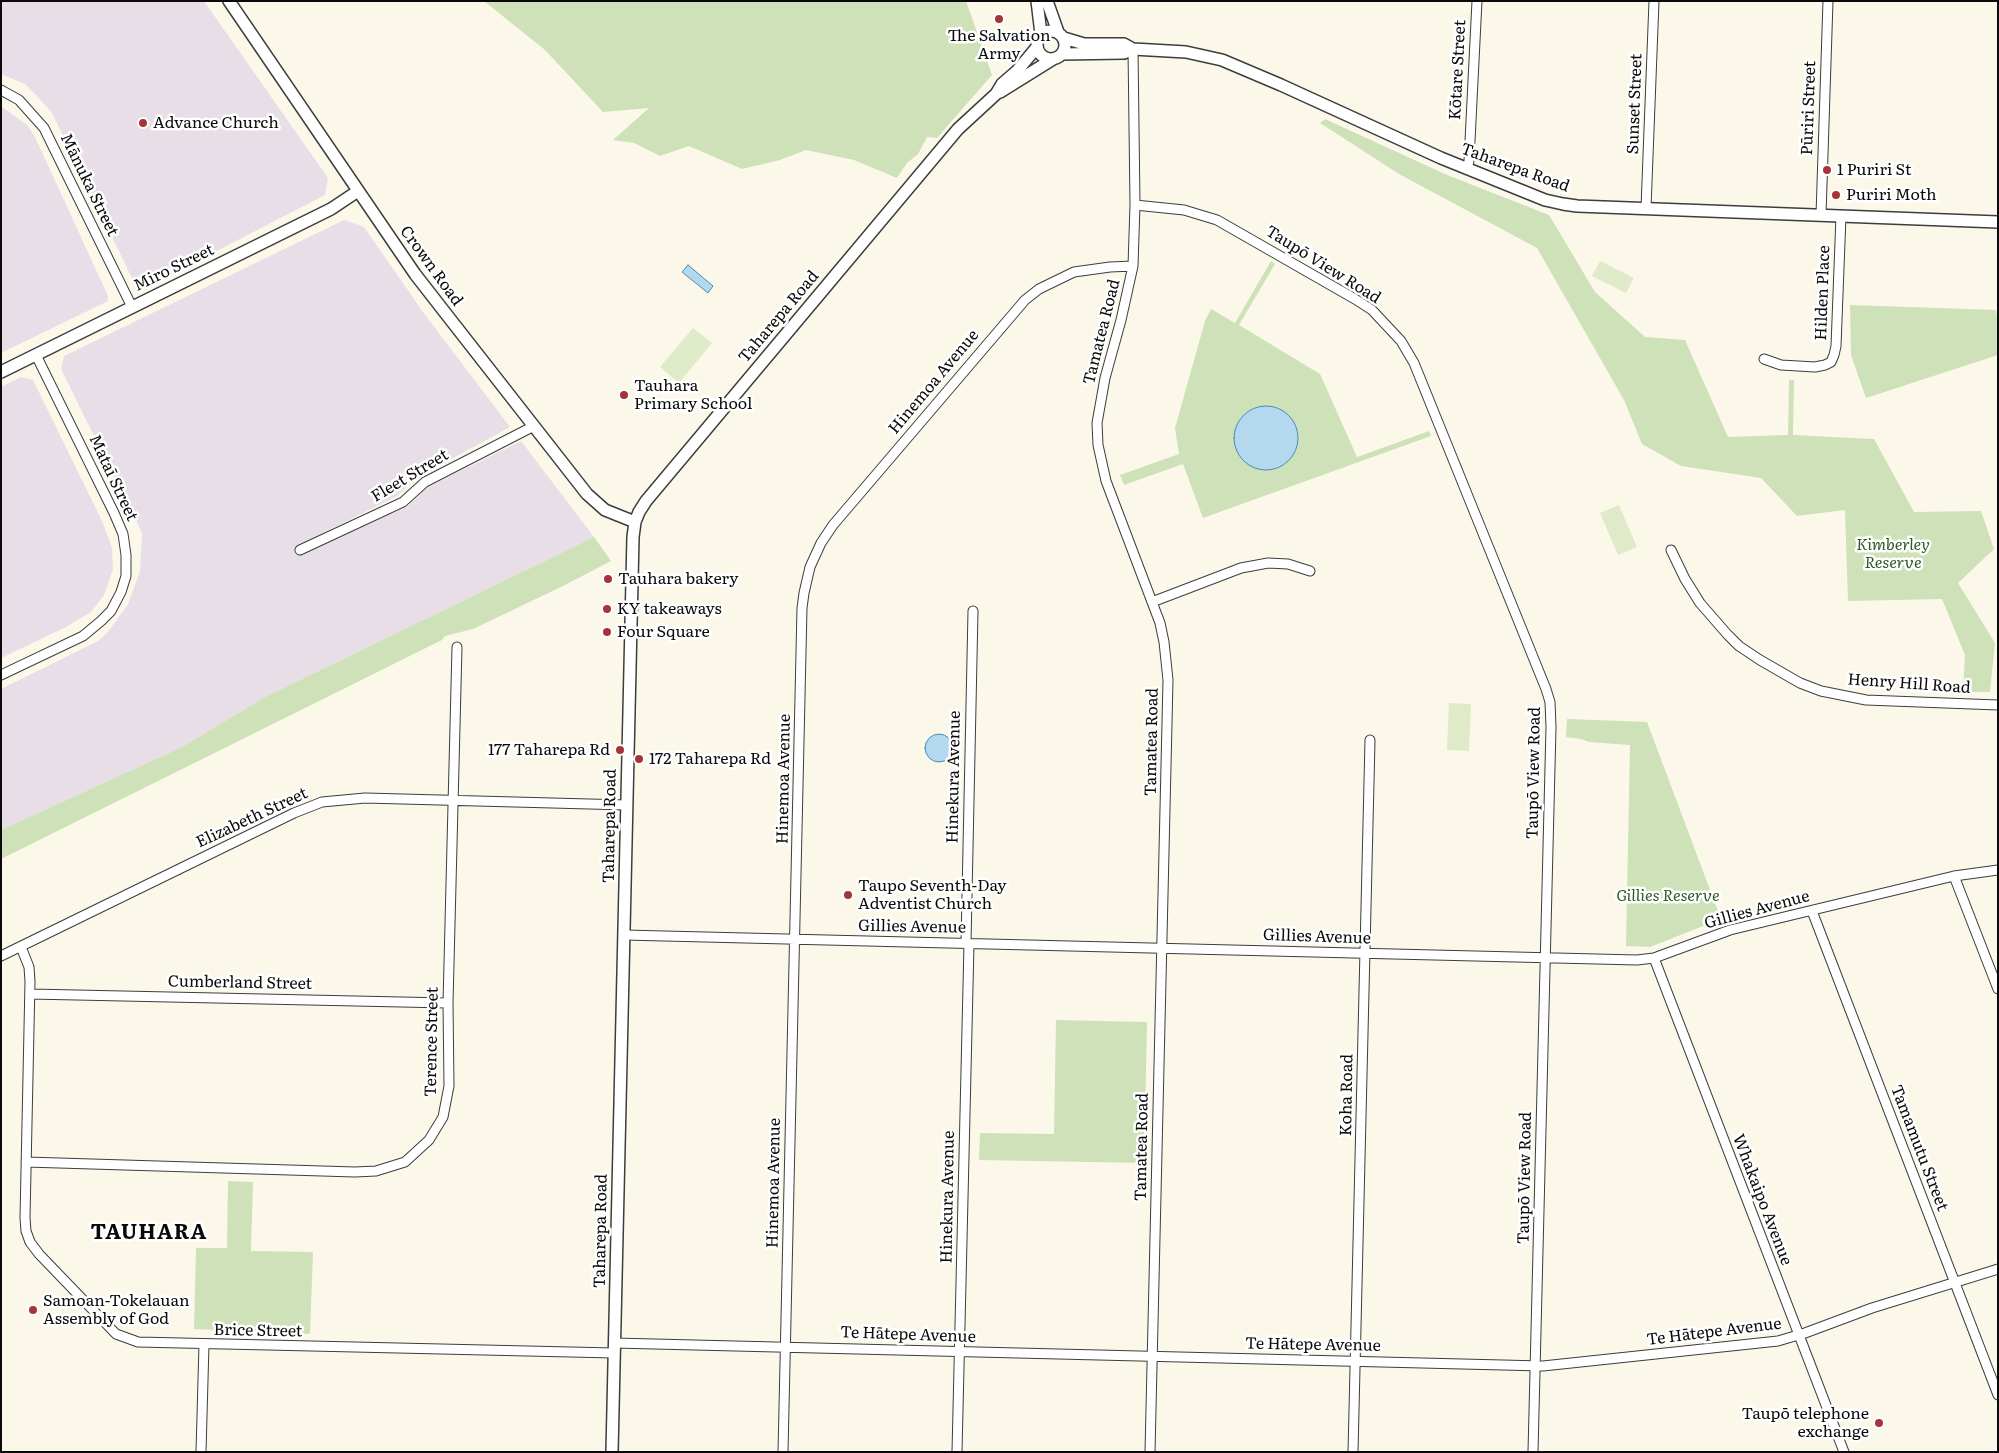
<!DOCTYPE html>
<meta charset="utf-8">
<style>
body{margin:0}
#map{position:relative;width:1999px;height:1453px;overflow:hidden;background:#fcf8e9;font-family:Literata,serif}
canvas{display:block}
.frame{position:absolute;inset:0;border:2px solid #0a0a0a;pointer-events:none}
</style>
<div id="map">
<canvas width="1999" height="1453"></canvas>
<div class="frame"></div>
</div>
<script>
const ctx = document.querySelector('canvas').getContext('2d');
ctx.lineJoin = 'round';
function paint(path, color) { ctx.fillStyle = color; ctx.fill(path, 'evenodd'); }
const poly = rows => new Path2D(rows.map(r => 'M' + r).join(''));
function strokePath(path, color, width, dash) { ctx.strokeStyle = color; ctx.lineWidth = width; ctx.lineCap = dash ? 'butt' : 'round'; ctx.setLineDash(dash || []); ctx.stroke(path); }
function label(font, color, halo, rows, align = 'center') {
  ctx.font = font + ' Literata,serif'; ctx.lineWidth = 5; ctx.setLineDash([]); ctx.textBaseline = 'middle'; ctx.strokeStyle = halo; ctx.fillStyle = color; for (const [text, x, y, turn = 0] of rows) {
    ctx.save(); ctx.translate(x, y); ctx.rotate((+turn || 0) * Math.PI / 180); ctx.textAlign = isNaN(turn) ? turn : align; if (halo) ctx.strokeText(text, 0, 0); ctx.fillText(text, 0, 0); ctx.restore();
  }
}
const industrial = poly([
 [1,1,204,1,328,178,325,195,145,288,140,287,132,278,52,113,39,98,25,84,1,74],
 [1,106,27,125,35,137,108,296,108,301,1,353],
 [344,220,364,227,423,312,510,427,415,479,397,496,295,547,298,555,407,507,428,487,521,441,594,537,265,697,182,747,1,830,1,689,98,641,108,632,128,604,140,571,142,533,61,369,64,356],
 [21,377,33,380,103,523,112,548,113,569,104,595,91,612,66,627,1,658,1,387]
]);
const green = poly([
 [484,1,966,1,992,75,937,138,927,137,918,154,907,163,897,178,854,160,806,150,780,160,742,169,689,146,660,156,634,143,613,140,649,108,603,112,545,50],
 [1325,119,1447,175,1549,215,1595,292,1645,337,1685,340,1728,437,1788,435,1789,380,1794,380,1793,435,1874,439,1914,512,1981,511,1994,549,1958,583,1995,643,1990,692,1963,692,1965,655,1942,599,1848,601,1845,510,1797,516,1761,478,1681,466,1642,444,1624,400,1537,248,1399,174,1320,123],
 [1271,261,1275,264,1239,325,1320,374,1357,457,1429,431,1431,436,1203,518,1183,464,1124,485,1120,475,1179,454,1175,428,1205,321,1211,309,1235,323],
 [1850,305,1996,310,1998,323,1998,355,1866,398,1851,355],
 [594,537,611,561,563,586,473,629,445,636,442,640,1,859,1,830,182,747,265,697],
 [1567,719,1647,722,1721,919,1650,947,1626,946,1630,745,1589,742,1581,739,1566,737],
 [1056,1020,1147,1022,1144,1163,979,1160,980,1133,1054,1134],
 [228,1181,253,1182,251,1251,313,1252,310,1334,194,1329,196,1248,227,1248]
]);
const pitch = poly([
 [1600,261,1634,278,1626,293,1592,276],
 [693,328,712,343,679,383,660,367],
 [1619,505,1637,547,1618,555,1600,513],
 [1449,703,1471,704,1469,751,1447,750]
]);
const water = poly([
 [688,265,713,286,708,293,682,272,688,265],
 '1234 438a32 32 0 1 1 64 0a32 32 0 1 1-64 0Z',
 '925 748a14 14 0 1 1 28 0a14 14 0 1 1-28 0Z'
]);
const minor = poly([
 [1133,49,1135,205,1133,266,1121,320,1105,378,1097,423,1098,445,1106,481,1160,623,1164,642,1168,680,1150,1452],
 [1,90,19,100,44,128,132,307],
 [1467,169,1469,161,1477,1],
 [1135,205,1184,210,1217,220,1355,299,1372,310,1401,341,1414,363,1546,689,1550,702,1551,727,1533,1452],
 [1646,208,1654,1],
 [1821,215,1828,1],
 [1764,359,1781,365,1815,367,1825,365,1831,362,1834,355,1836,346,1841,216],
 [300,550,403,502,425,482,534,426],
 [1671,550,1685,579,1700,603,1727,634,1739,646,1760,660,1800,683,1821,691,1866,700,1998,705],
 [1152,602,1241,568,1268,563,1288,564,1310,571],
 [1,675,83,636,101,621,111,611,121,592,126,576,126,555,123,534,114,513,36,355],
 [1954,876,1998,989],
 [1812,911,1998,1395],
 [624,935,1637,960,1654,958,1730,930,1954,876,1998,870],
 [966,943,973,611],
 [21,947,29,967,30,981,25,1218,26,1231,30,1242,39,1254,116,1334,138,1342,614,1353],
 [1,956,294,813,322,802,365,798,627,805],
 [1654,958,1844,1452],
 [30,994,448,1003],
 [26,1162,355,1172,376,1171,405,1162,429,1140,443,1117,449,1086,448,1003,457,647],
 [614,1343,1543,1366,1778,1341,1805,1333,1872,1308,1998,1269],
 [201,1452,204,1344],
 [783,1452,802,608,804,593,810,567,821,543,833,525,1025,300,1039,289,1074,272,1110,267,1133,266],
 [957,1452,969,944],
 [1353,1452,1370,740]
]);
const tertiary = poly([
 [229,1,415,274,443,310,587,494,605,510,635,522],
 [1037,1,1041,34],
 [1047,1,1058,32],
 '1037 45a14 14 0 1 1 28 0a14 14 0 1 1-28 0Z',
 [1064,38,1084,44,1124,44,1133,49,1186,52,1222,60,1281,85,1441,158,1545,200,1563,204,1577,206,1998,222],
 [1062,54,1124,53,1133,49],
 [1000,92,1053,59],
 [1,372,331,209,358,191],
 [612,1452,633,537,635,522,639,512,646,501,958,129,996,94,1002,84,1017,71,1037,47]
]);
const markers = [
 [999,19,5,"#a7343b"],
 [143,123,5,"#a7343b"],
 [1827,170,5,"#a7343b"],
 [1836,195,5,"#a7343b"],
 [624,395,5,"#a7343b"],
 [608,579,5,"#a7343b"],
 [607,609,5,"#a7343b"],
 [607,632,5,"#a7343b"],
 [620,750,5,"#a7343b"],
 [639,759,5,"#a7343b"],
 [848,895,5,"#a7343b"],
 [33,1310,5,"#a7343b"],
 [1879,1423,5,"#a7343b"]
];
const poiNames = [
 ["The Salvation",999,36,"center"],
 ["Army",999,54,"center"],
 ["Advance Church",153,123],
 ["1 Puriri St",1837,170],
 ["Puriri Moth",1846,195],
 ["Tauhara",634,386],
 ["Primary School",634,404],
 ["Tauhara bakery",618,579],
 ["KY takeaways",617,609],
 ["Four Square",617,632],
 ["177 Taharepa Rd",610,750,"right"],
 ["172 Taharepa Rd",649,759],
 ["Taupo Seventh-Day",858,886],
 ["Adventist Church",858,904],
 ["Samoan-Tokelauan",43,1301],
 ["Assembly of God",43,1319],
 ["Taupō telephone",1869,1414,"right"],
 ["exchange",1869,1432,"right"]
];
const streetNames = [
 ["Kōtare Street",1458,70,-87],
 ["Sunset Street",1635,104,-88],
 ["Pūriri Street",1809,108,-88],
 ["Taharepa Road",1515,168,20],
 ["Mānuka Street",89,185,64],
 ["Taupō View Road",1323,265,32],
 ["Crown Road",431,266,54],
 ["Miro Street",174,268,-26],
 ["Hilden Place",1823,293,-88],
 ["Taharepa Road",779,317,-50],
 ["Tamatea Road",1102,332,-76],
 ["Hinemoa Avenue",934,382,-50],
 ["Fleet Street",410,476,-31],
 ["Mataī Street",113,478,65],
 ["Henry Hill Road",1909,684,4],
 ["Tamatea Road",1152,742,-89],
 ["Taupō View Road",1534,773,-89],
 ["Hinekura Avenue",954,777,-89],
 ["Hinemoa Avenue",784,779,-89],
 ["Elizabeth Street",252,818,-25],
 ["Taharepa Road",610,826,-89],
 ["Gillies Avenue",1757,910,-15],
 ["Gillies Avenue",912,927,1],
 ["Gillies Avenue",1317,937,2],
 ["Cumberland Street",240,983,1],
 ["Terence Street",432,1042,-89],
 ["Koha Road",1347,1095,-89],
 ["Tamatea Road",1142,1147,-89],
 ["Tamamutu Street",1919,1148,69],
 ["Taupō View Road",1525,1178,-89],
 ["Hinemoa Avenue",774,1183,-89],
 ["Hinekura Avenue",948,1197,-89],
 ["Whakaipo Avenue",1762,1200,69],
 ["Taharepa Road",601,1231,-89],
 ["Brice Street",258,1331,1],
 ["Te Hātepe Avenue",1714,1332,-7],
 ["Te Hātepe Avenue",908,1335,2],
 ["Te Hātepe Avenue",1313,1345,1]
];
const parkNames = [
 ["Kimberley",1893,545],
 ["Reserve",1893,563],
 ["Gillies Reserve",1668,896]
];
const districtNames = [
 ["TAUHARA",149,1233]
];
paint(industrial, '#e7dee8');
paint(green, '#cee1b8');
paint(pitch, '#dfeac8');
paint(water, '#b4d8ed');
strokePath(water, '#458dbb', 1);
strokePath(minor, '#3d3d3d', 11);
strokePath(tertiary, '#3d3d3d', 14);
strokePath(minor, '#fff', 9);
strokePath(tertiary, '#fff', 11);
for (const [x, y, r, color] of markers) { const dot = new Path2D(); dot.arc(x, y, r, 0, 2 * Math.PI); ctx.fillStyle = color; ctx.fill(dot); strokePath(dot, '#fff', 2); }
label('16px', '#0a0a0a', '#fff', poiNames, 'left');
label('16px', '#0a0a0a', '#fff', streetNames);
label('italic 16px', '#2f5823', '#fff', parkNames);
ctx.letterSpacing = '1px';
label('bold 21px', '#0a0a0a', '#fff', districtNames);
ctx.letterSpacing = '0px';
</script>
